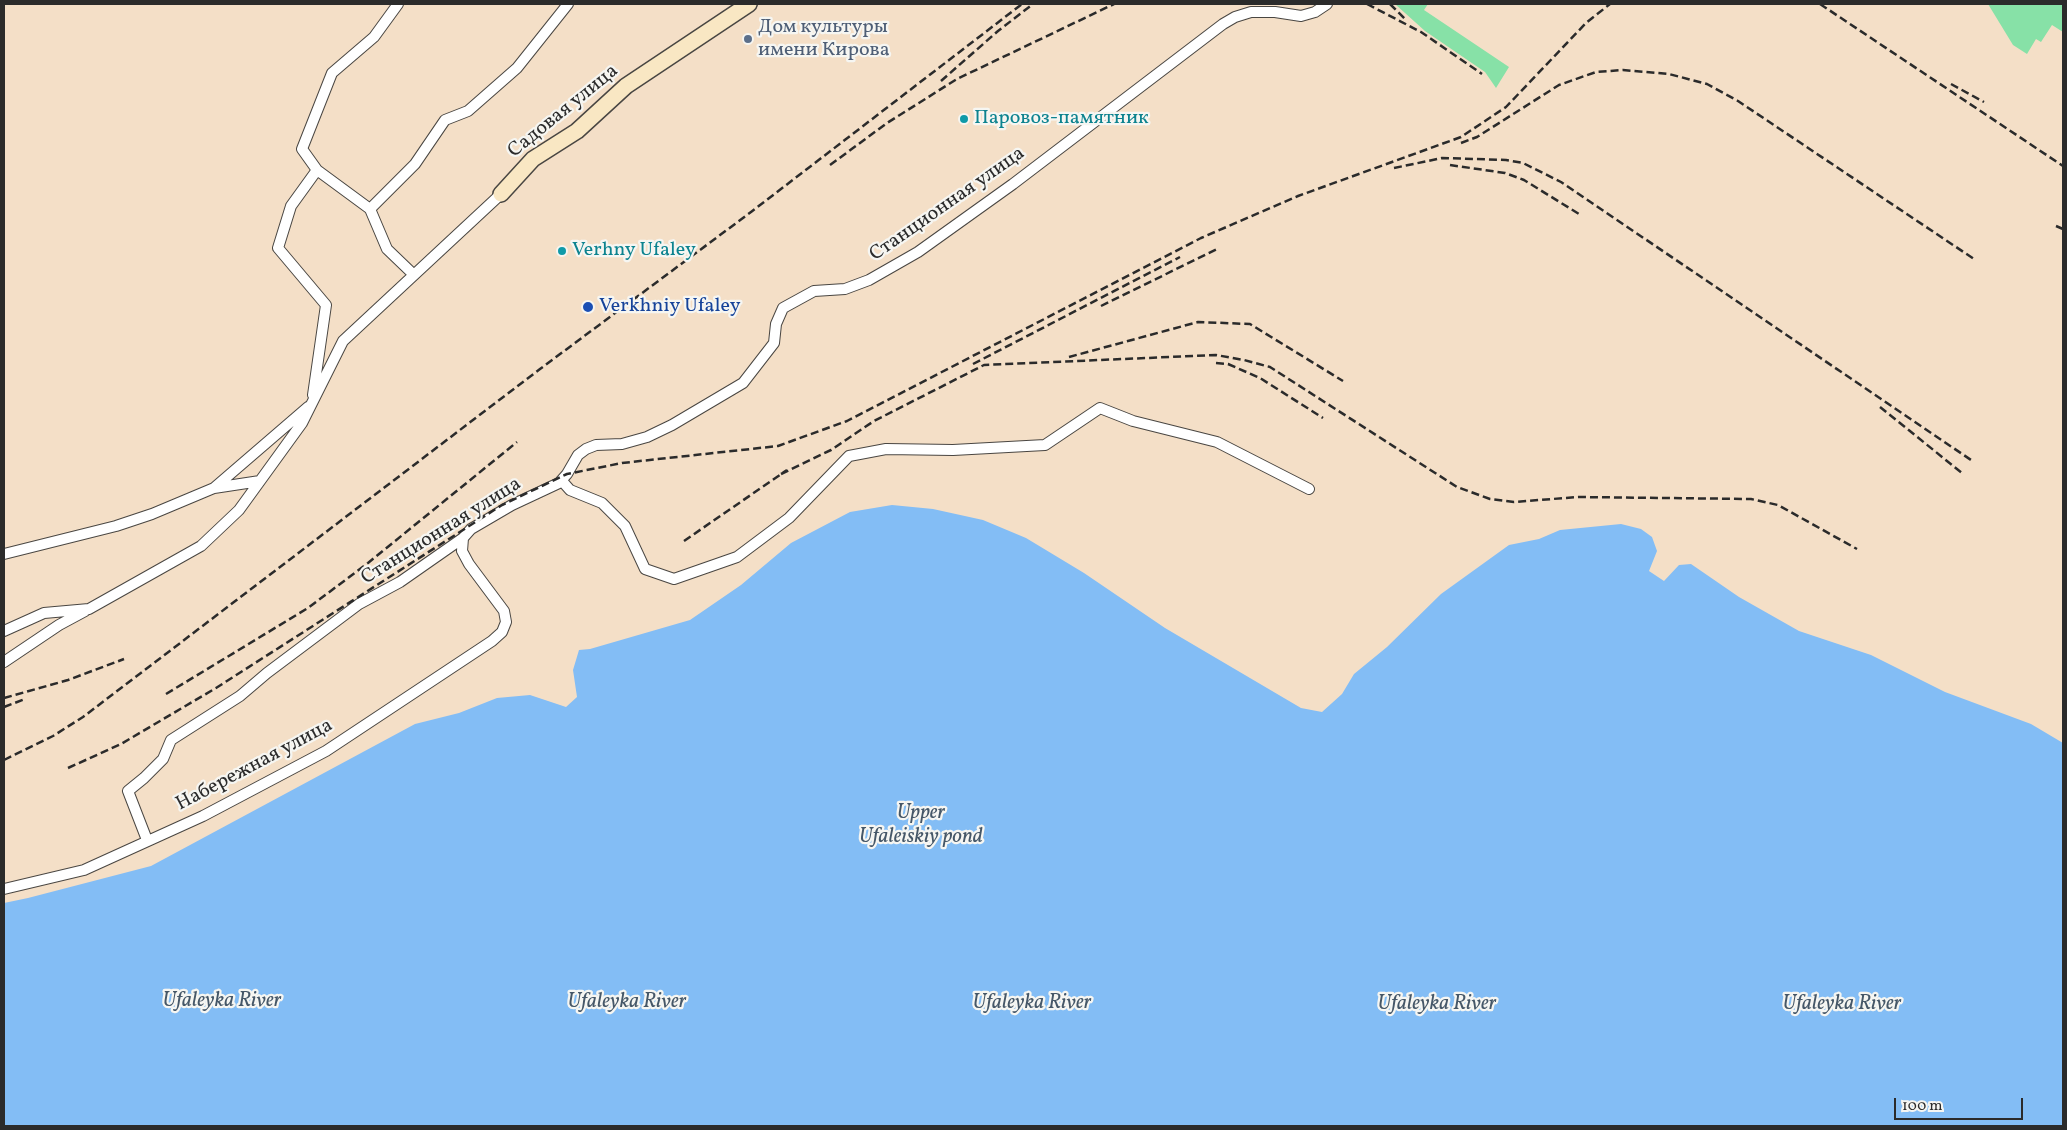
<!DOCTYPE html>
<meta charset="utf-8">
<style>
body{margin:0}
#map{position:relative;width:2067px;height:1130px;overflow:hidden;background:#f4dfc7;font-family:Vollkorn,serif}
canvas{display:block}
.frame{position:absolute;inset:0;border:5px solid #2b2b2b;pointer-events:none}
.scale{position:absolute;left:1894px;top:1098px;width:129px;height:22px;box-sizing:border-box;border:2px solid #2b2b2b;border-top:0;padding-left:6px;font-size:15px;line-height:18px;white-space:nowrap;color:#2b2b2b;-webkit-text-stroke:4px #f6f6f2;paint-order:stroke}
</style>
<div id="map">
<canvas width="2067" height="1130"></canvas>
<div class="frame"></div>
<div class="scale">100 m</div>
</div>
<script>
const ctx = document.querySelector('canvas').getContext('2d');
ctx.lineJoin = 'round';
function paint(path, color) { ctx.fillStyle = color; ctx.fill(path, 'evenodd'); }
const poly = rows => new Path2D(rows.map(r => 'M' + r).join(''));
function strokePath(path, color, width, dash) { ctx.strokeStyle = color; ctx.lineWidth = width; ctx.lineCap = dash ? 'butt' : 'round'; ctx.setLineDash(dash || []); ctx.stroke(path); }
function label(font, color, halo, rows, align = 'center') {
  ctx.font = font + ' Vollkorn,serif'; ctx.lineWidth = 4.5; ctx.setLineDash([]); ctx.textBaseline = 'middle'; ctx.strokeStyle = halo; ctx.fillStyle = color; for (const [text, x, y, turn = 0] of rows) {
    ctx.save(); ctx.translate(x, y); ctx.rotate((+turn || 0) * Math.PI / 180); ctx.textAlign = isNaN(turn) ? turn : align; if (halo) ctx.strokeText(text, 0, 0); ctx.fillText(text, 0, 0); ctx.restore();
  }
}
const green = poly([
 [1395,4,1428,4,1424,10,1509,67,1496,88,1485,72,1425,31],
 [1988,4,2063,4,2063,32,2052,25,2041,42,2036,39,2027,54,2013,45]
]);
const water = poly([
 [892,505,933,509,983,520,1026,538,1084,573,1165,628,1301,708,1322,712,1342,694,1354,674,1387,647,1441,594,1509,545,1539,539,1560,530,1621,524,1641,529,1652,537,1657,551,1649,571,1664,581,1679,565,1691,564,1739,597,1799,631,1871,655,1945,692,2031,724,2063,743,2063,1126,4,1126,4,903,28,898,151,866,415,724,459,713,497,698,530,695,566,707,577,697,573,670,579,650,590,649,690,620,741,585,791,543,850,512]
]);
const street = poly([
 [317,170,370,209,415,164,445,120,468,111,517,68,568,4],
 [370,209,387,249,413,274],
 [313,395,326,305,278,248,291,206,317,170,302,149,332,73,374,37,398,4],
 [562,481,570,490,602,503,625,526,645,569,674,579,737,557,789,518,849,456,886,449,953,450,1045,445,1100,408,1133,421,1217,442,1309,489],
 [214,488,308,407],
 [4,554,116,526,152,514,214,488,260,481],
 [4,631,44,613,89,609,201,546,239,510,302,423,343,341,501,194],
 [4,662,59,625,85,611],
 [147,840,128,791,144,778,163,759,171,740,240,696,267,673,359,604,400,582,463,538,471,529,512,505,559,483,567,474,578,455,586,449,596,445,622,444,647,437,672,425,743,383,774,343,776,324,783,308,814,291,845,289,869,280,918,252,1013,184,1223,24,1235,17,1251,12,1275,12,1301,16,1315,12,1327,4],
 [4,889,84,870,203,816,326,751,492,641,502,632,506,622,504,611,469,564,462,551,463,538]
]);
const secondary = poly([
 [501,194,533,159,577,131,626,86,749,4]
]);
const rail = poly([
 [1367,4,1421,32,1482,74],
 [1390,4,1405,19],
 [1820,4,2063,166],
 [941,81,998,31,1033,4],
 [1951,84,1984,102],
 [1461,143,1477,137,1559,85,1596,72,1623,70,1669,74,1707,84,1738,101,1974,259],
 [830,165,887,123,957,79,1114,4],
 [1450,165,1505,173,1524,180,1579,214],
 [1394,168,1442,158,1506,160,1523,163,1561,182,1974,462],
 [2056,226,2063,229],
 [1101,306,1217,249],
 [1069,357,1198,322,1250,324,1343,381],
 [1216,363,1228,364,1260,378,1323,418],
 [973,364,1180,257],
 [1880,407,1962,473],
 [781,474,831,450,874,421,984,365,1216,355,1244,360,1270,367,1457,487,1490,499,1514,502,1578,497,1751,499,1778,505,1857,549],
 [684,541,787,470],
 [166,694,308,608,368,563,517,442],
 [4,698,68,680,124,659],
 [4,707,25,699],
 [4,760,53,736,83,717,540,369,751,212,1022,4],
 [68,768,121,744,216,688,502,505,567,474,622,463,778,446,847,421,1201,238,1298,196,1461,137,1506,107,1586,23,1610,4]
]);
const markers = [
 [748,39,5,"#5c6f8a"],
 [964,119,5,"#0f9aa8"],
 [562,251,5,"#0f9aa8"],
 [588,307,6,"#1a4fb4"]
];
const serviceNames = [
 ["Дом культуры",758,28],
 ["имени Кирова",758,51]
];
const streetNames = [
 ["Садовая улица",564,112,-39],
 ["Станционная улица",948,205,-35],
 ["Станционная улица",442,532,-32],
 ["Набережная улица",255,766,-28]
];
const cultureNames = [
 ["Паровоз-памятник",974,119],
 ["Verhny Ufaley",572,251]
];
const transitNames = [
 ["Verkhniy Ufaley",599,307]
];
const waterNames = [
 ["Upper",921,814],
 ["Ufaleiskiy pond",921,838],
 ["Ufaleyka River",222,1002],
 ["Ufaleyka River",627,1003],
 ["Ufaleyka River",1032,1004],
 ["Ufaleyka River",1437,1005],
 ["Ufaleyka River",1842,1005]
];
paint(green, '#87e1a7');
paint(water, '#83bdf5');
strokePath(street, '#494642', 12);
strokePath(secondary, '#494642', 18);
strokePath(street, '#fff', 10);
strokePath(secondary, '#f9e7c3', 15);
strokePath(rail, '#2b2b2b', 2.5, [8, 4]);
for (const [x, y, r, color] of markers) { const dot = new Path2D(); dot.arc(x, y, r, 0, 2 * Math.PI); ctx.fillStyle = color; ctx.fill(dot); strokePath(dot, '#f6f6f2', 2); }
label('20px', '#4e5e75', '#f6f6f2', serviceNames, 'left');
label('20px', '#2b2b2b', '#f6f6f2', streetNames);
label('20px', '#0d838f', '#f6f6f2', cultureNames, 'left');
label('20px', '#164399', '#f6f6f2', transitNames, 'left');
label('italic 21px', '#455768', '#f6f6f2', waterNames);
</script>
